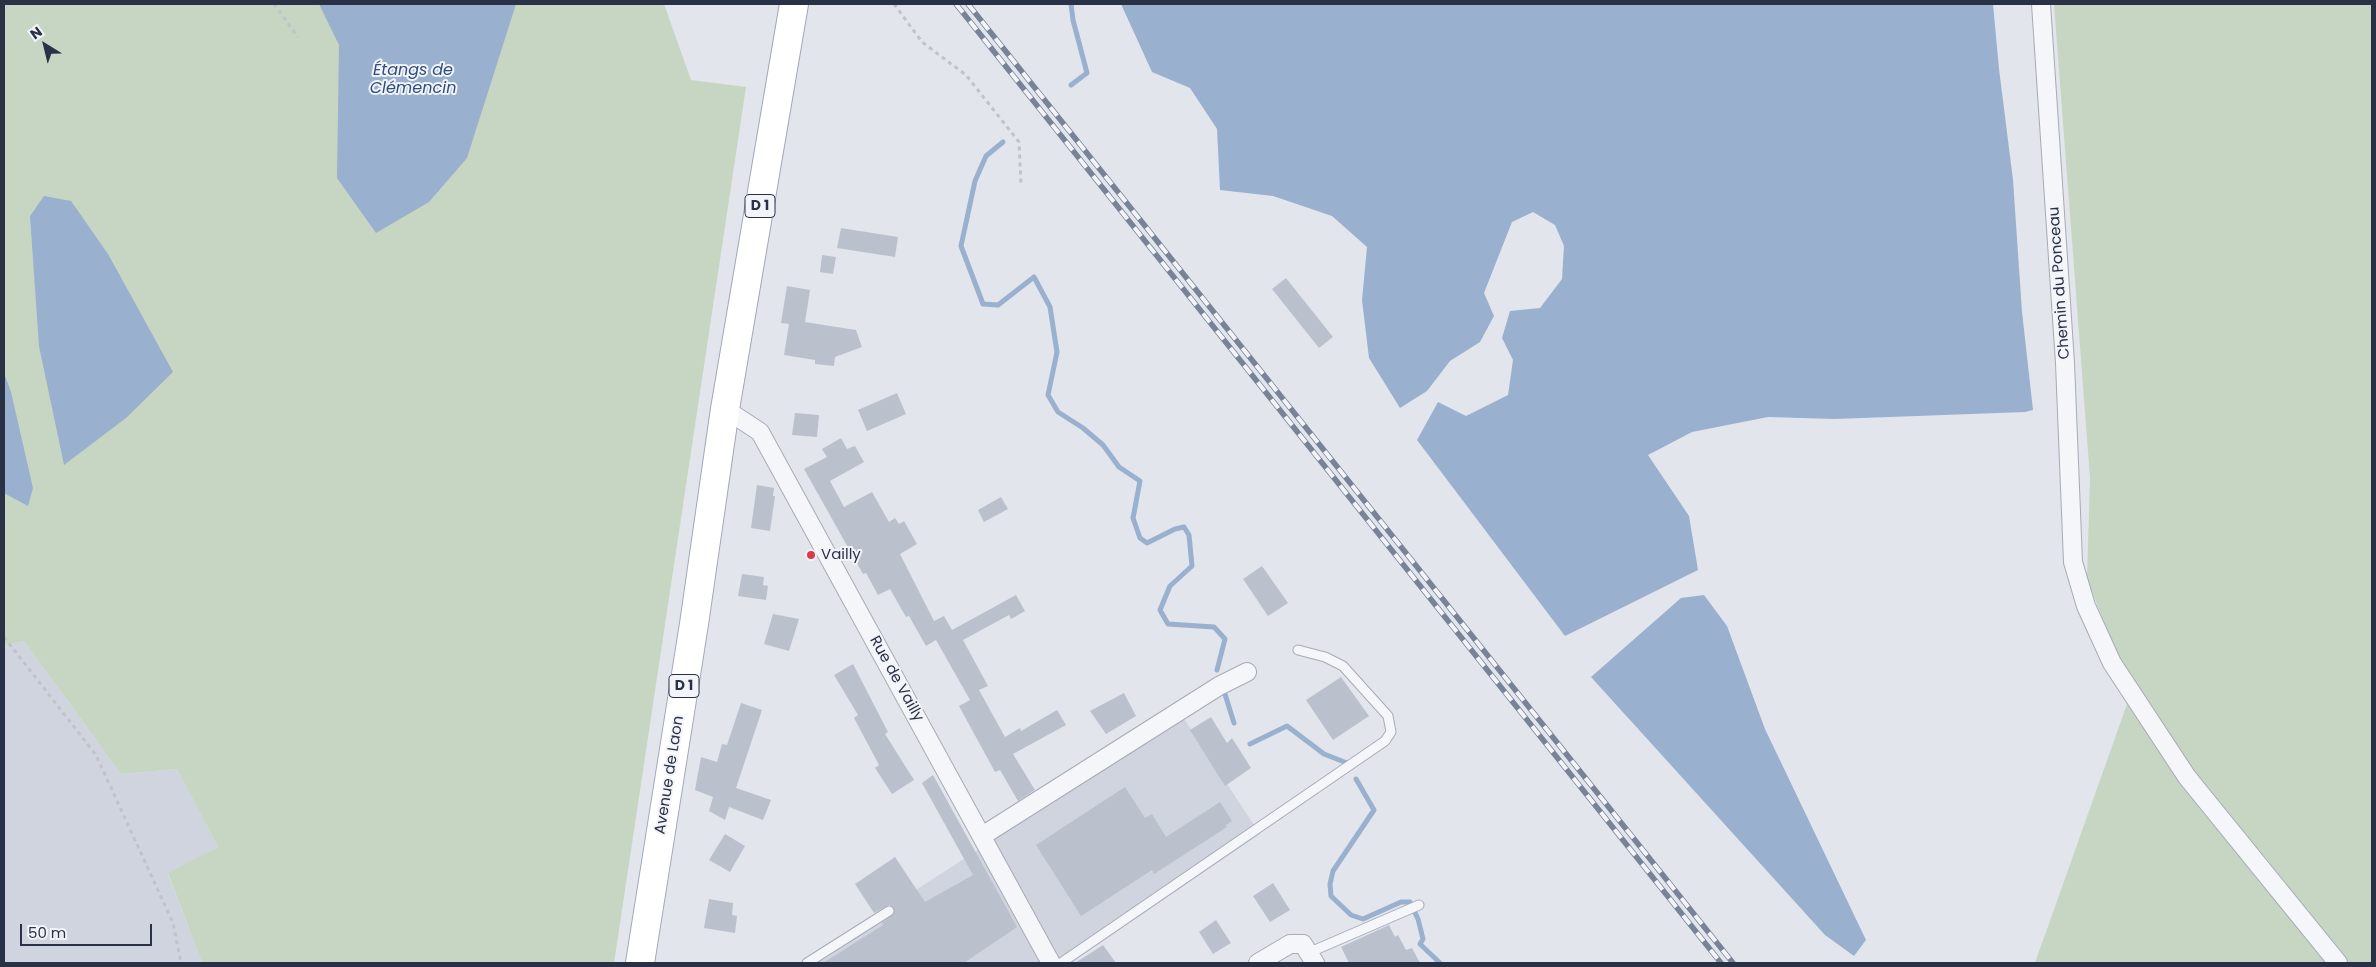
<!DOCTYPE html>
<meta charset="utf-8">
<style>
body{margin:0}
#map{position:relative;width:2376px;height:967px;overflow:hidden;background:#e2e5ec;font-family:Poppins,sans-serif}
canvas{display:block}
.frame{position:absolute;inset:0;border:5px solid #283146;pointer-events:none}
.north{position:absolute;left:20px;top:20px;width:50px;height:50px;-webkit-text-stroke:4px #f2f4f9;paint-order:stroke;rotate:324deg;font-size:14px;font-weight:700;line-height:20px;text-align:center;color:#283146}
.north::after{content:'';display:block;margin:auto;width:18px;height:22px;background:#283146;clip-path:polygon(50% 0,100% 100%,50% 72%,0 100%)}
.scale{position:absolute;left:20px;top:924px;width:132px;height:22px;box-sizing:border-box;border:2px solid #283146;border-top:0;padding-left:6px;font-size:15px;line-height:18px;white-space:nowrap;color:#283146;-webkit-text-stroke:4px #f2f4f9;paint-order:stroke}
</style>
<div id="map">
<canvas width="2376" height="967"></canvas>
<div class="frame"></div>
<div class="north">N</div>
<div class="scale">50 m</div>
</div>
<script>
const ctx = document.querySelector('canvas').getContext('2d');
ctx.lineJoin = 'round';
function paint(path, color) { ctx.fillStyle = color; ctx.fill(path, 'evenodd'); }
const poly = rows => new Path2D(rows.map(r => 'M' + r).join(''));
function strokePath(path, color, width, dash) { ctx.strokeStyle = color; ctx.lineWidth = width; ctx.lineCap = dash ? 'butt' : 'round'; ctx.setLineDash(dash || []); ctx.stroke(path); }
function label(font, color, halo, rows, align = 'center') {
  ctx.font = font + ' Poppins,sans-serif'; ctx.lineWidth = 4; ctx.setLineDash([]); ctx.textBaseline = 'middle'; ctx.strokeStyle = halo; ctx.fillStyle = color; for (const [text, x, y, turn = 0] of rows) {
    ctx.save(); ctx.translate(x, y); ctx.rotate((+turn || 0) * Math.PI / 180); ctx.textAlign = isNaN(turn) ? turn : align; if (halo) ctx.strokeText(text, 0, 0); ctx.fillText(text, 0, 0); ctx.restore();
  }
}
const built = poly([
 [24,641,121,774,177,769,218,847,168,874,202,963,4,963,4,645],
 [1183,717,1260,834,1071,963,803,963]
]);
const green = poly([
 [4,4,664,4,691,80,746,87,614,963,202,963,168,873,218,847,177,769,121,774,24,641,4,645],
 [2054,4,2372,4,2372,963,2035,963,2132,690,2087,580,2090,478]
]);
const water = poly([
 [319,4,516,4,467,158,429,202,376,233,337,178,339,45],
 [1121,4,1993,4,1999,69,2013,180,2022,312,2033,410,2025,412,1835,419,1768,417,1692,432,1648,455,1689,516,1698,570,1565,636,1417,440,1438,402,1466,416,1508,395,1513,360,1502,338,1510,311,1540,308,1562,279,1564,246,1555,225,1533,212,1512,222,1484,293,1494,316,1480,342,1450,361,1427,391,1400,408,1369,358,1362,300,1367,247,1332,216,1273,196,1220,190,1217,129,1190,88,1152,72],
 [44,196,71,201,108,254,173,372,126,418,64,465,39,346,30,216],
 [4,373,11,392,33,488,28,506,4,493],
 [1704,595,1727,626,1765,729,1866,940,1854,956,1825,935,1591,677,1681,598]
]);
const stream = poly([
 [1071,4,1073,20,1087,73,1071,85],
 [1003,142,986,156,975,181,961,246,983,304,998,305,1034,277,1050,307,1057,352,1048,395,1058,412,1083,428,1103,445,1119,467,1140,481,1133,518,1140,538,1147,543,1175,529,1184,527,1189,535,1192,566,1170,586,1160,610,1168,624,1214,627,1225,639,1217,670],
 [1224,691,1234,723],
 [1250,744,1287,726,1324,754,1347,763],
 [1356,779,1374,810,1333,871,1330,884,1331,896,1351,915,1363,919,1401,902,1410,902,1418,919,1423,939,1420,944,1440,963]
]);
const building = poly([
 [841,228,898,237,895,257,837,248],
 [822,255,836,257,833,274,820,272],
 [1286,278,1333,337,1319,348,1272,289],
 [787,286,810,290,805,322,856,330,862,347,835,357,834,366,815,364,815,360,784,355,789,324,781,323],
 [897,393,906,414,867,431,858,410],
 [795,413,819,415,817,437,792,435],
 [841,438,847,449,855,446,864,462,830,481,844,507,872,492,889,522,895,518,899,524,904,521,917,544,900,554,934,621,944,616,952,630,1016,595,1025,611,1011,619,1009,615,963,640,988,686,979,690,1005,737,1020,728,1021,731,1057,710,1066,725,1013,754,1035,790,1018,801,1000,770,995,772,959,706,970,700,936,640,926,646,909,616,906,617,890,589,878,595,866,573,863,574,804,469,827,457,822,449],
 [757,485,774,488,773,496,775,496,770,531,751,528],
 [1001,497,1008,509,984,522,978,510],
 [1262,566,1288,603,1268,616,1243,579],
 [742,574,764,577,763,585,768,586,766,600,738,596],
 [773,614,799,619,789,651,764,644],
 [853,664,888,732,885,734,914,780,892,794,875,768,879,765,854,718,858,715,834,675],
 [1341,677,1369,716,1333,740,1306,700],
 [1124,693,1136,716,1106,734,1090,711],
 [741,703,762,710,736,788,771,800,763,820,729,807,725,820,709,811,713,797,695,790,701,757,717,762,722,744,727,745],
 [1211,717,1227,743,1232,738,1251,768,1225,786,1190,730],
 [933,775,1017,927,964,963,823,963,883,925,882,923,894,914,894,908,889,905,874,913,855,884,895,857,925,902,973,875,922,783],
 [1125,787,1145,818,1152,814,1166,837,1220,802,1232,821,1226,825,1227,827,1154,874,1152,870,1081,916,1036,845],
 [725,834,745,846,730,872,709,860],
 [1273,883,1290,910,1270,922,1253,896],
 [709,899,733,903,732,915,737,916,735,933,704,928],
 [1216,920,1231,943,1213,954,1199,932],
 [1389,925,1395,937,1398,935,1406,950,1412,948,1420,963,1349,963,1341,947],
 [1103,945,1116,963,1075,963]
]);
const path = poly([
 [274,4,298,37],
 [894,4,922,42,966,75,1019,142,1021,184],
 [4,637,96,755,173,923,181,963]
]);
const lane = poly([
 [1308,953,1419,905],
 [807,963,889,911],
 [1061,963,1385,741,1391,732,1388,716,1343,666,1325,657,1298,650]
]);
const street = poly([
 [2041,4,2065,363,2073,562,2086,606,2112,663,2187,777,2338,963],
 [725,409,760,432,1051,963],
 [982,836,1219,686,1247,672],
 [1258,963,1290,944,1303,944,1315,963]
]);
const primary = poly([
 [640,963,694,624,725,409,794,4]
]);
const rail = poly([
 [956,4,1721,963],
 [968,4,1733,963]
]);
const markers = [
 [811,555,5,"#dc3b4a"]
];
const shields = [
 [760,206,30],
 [684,686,30]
];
const shieldNames = [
 ["D 1",760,206],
 ["D 1",684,686]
];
const streetNames = [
 ["Chemin du Ponceau",2060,283,-94],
 ["Rue de Vailly",896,679,61],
 ["Avenue de Laon",670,775,-81]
];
const poiNames = [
 ["Vailly",821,555]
];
const waterNames = [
 ["Étangs de",413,71],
 ["Clémencin",413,89]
];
paint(built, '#d0d4de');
paint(green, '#c6d6c2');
paint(water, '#99b0cf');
strokePath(stream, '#99b0cf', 5);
paint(building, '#bbc1cc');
strokePath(lane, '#a6abb7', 11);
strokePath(street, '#a6abb7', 20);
strokePath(primary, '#a0a8b9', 30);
strokePath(path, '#c0c3ca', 3, [4, 4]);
strokePath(lane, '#f5f6f9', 9);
strokePath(street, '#f5f6f9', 18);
strokePath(primary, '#fff', 28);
strokePath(rail, '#798397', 5.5);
strokePath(rail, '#f2f4f9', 4, [11]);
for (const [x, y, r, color] of markers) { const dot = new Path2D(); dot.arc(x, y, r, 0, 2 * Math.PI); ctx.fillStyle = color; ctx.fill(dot); strokePath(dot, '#f2f4f9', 2); }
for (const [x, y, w] of shields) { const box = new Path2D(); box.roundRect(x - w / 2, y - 11.5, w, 23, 4); ctx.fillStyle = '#f2f4f9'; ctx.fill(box); strokePath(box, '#283146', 1); }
label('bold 14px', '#283146', null, shieldNames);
label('15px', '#283146', '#f2f4f9', streetNames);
label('15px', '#283146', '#f2f4f9', poiNames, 'left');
label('italic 16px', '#2d4d7e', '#f2f4f9', waterNames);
</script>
